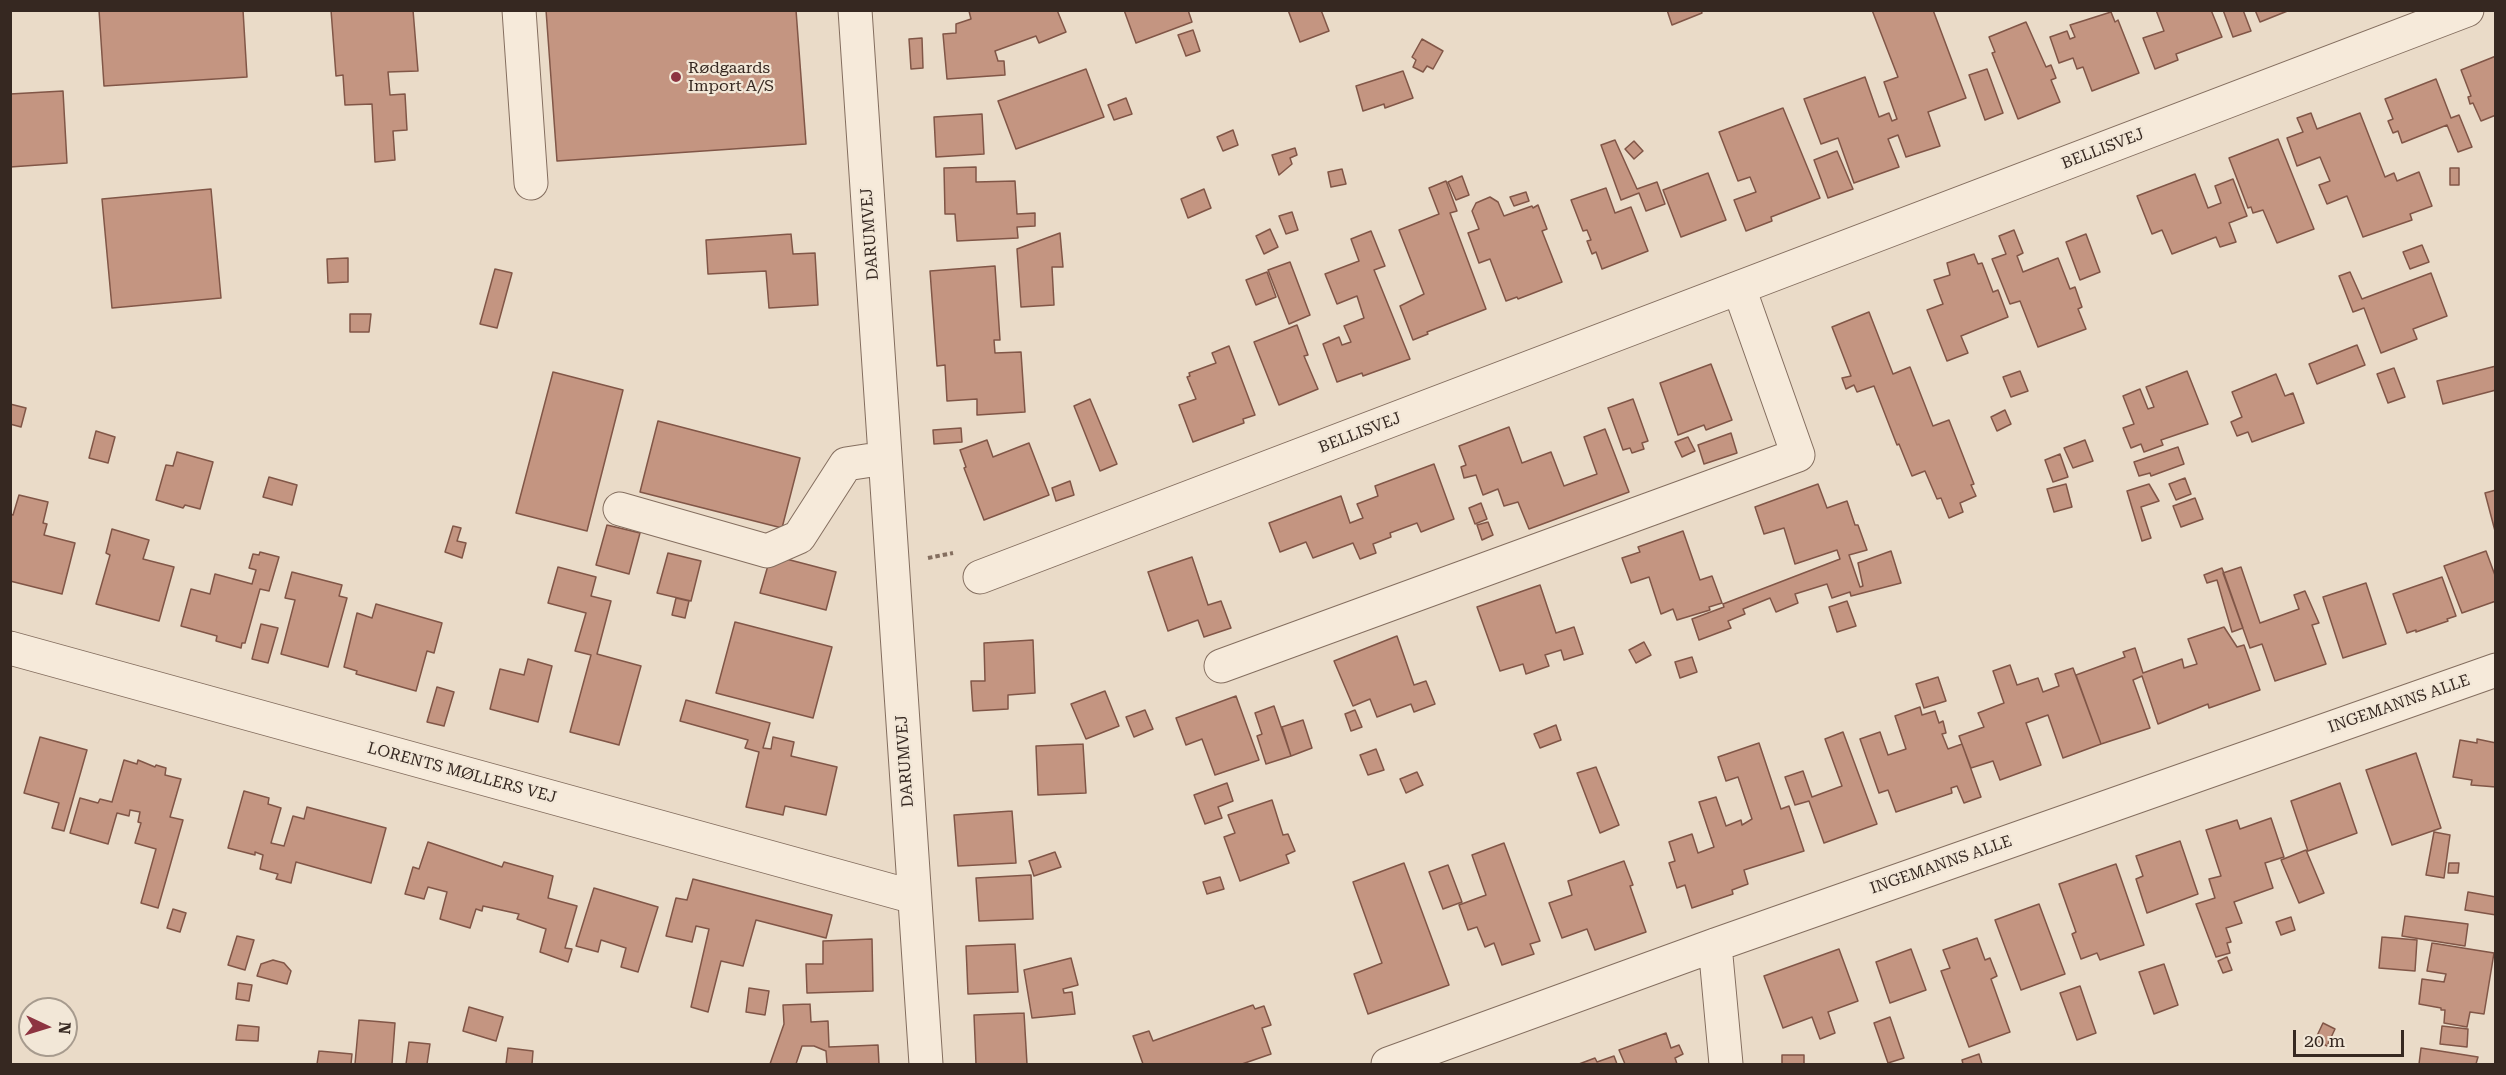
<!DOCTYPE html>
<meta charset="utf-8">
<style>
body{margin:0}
#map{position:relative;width:2506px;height:1075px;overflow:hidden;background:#eadbc8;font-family:"Roboto Serif",serif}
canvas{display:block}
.frame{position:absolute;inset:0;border:12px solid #362821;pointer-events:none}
.north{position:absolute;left:18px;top:997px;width:60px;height:60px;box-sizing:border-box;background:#f2e7d7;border:2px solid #a79b8e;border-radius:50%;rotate:94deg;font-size:16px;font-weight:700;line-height:24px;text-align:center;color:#362821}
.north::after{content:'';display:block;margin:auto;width:21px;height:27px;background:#8d3441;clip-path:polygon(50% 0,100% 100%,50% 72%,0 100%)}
.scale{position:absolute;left:2293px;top:1030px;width:111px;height:27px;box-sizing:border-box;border:3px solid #362821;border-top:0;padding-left:8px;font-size:18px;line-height:21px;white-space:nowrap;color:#362821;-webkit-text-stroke:4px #f2e7d7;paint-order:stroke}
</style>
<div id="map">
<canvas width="2506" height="1075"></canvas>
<div class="frame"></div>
<div class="north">N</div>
<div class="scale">20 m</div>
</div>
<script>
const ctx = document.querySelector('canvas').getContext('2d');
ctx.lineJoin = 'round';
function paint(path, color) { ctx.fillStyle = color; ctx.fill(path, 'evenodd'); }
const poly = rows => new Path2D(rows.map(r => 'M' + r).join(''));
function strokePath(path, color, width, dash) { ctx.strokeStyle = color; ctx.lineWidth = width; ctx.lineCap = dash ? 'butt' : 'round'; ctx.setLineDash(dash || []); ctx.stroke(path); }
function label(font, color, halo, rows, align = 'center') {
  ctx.font = font + ' "Roboto Serif",serif'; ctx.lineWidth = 4.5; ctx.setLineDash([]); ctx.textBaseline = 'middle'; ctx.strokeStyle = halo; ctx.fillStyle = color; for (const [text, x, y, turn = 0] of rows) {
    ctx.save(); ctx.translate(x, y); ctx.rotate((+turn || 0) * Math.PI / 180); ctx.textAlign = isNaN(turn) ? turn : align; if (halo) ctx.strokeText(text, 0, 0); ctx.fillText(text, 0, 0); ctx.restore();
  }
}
const building = poly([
 [99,10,243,10,247,77,104,86,99,10],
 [331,10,413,10,418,71,388,72,390,95,405,94,407,130,393,131,395,160,375,162,372,104,345,105,343,75,336,76,331,10],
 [546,10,796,10,806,144,557,161,546,10],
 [971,10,1057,10,1066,32,1039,43,1036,36,995,51,998,61,1004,61,1005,75,947,79,943,34,956,33,956,24,971,19,969,11,971,10],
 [1124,10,1188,10,1192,22,1136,43,1124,10],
 [1288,10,1321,10,1329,31,1300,42,1288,10],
 [1667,10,1701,10,1702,13,1672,25,1667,10],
 [1872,10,1933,10,1966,98,1928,112,1940,146,1906,157,1898,135,1888,139,1899,167,1854,183,1838,138,1821,144,1804,99,1865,77,1879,117,1889,113,1892,121,1897,119,1884,82,1898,77,1872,10],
 [2156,10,2211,10,2222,37,2176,54,2178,60,2155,69,2143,38,2164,31,2156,10],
 [2223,10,2243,10,2251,31,2233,37,2223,10],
 [2255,10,2290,10,2260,22,2255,10],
 [2111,12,2115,22,2118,20,2139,73,2092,91,2083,67,2077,69,2073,58,2059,63,2050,37,2067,31,2070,39,2075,37,2070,25,2111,12],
 [2026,22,2046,67,2051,65,2056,78,2051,80,2060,102,2018,119,1992,53,1995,52,1989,37,2026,22],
 [1193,30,1200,51,1186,56,1178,35,1193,30],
 [922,38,923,68,911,69,909,39,922,38],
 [1422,39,1443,51,1433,69,1427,66,1423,72,1413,67,1416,60,1412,57,1422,39],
 [2496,56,2496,115,2481,121,2473,103,2470,104,2468,97,2471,96,2461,70,2496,56],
 [1086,69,1104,117,1016,149,998,101,1086,69],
 [1987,69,2003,113,1985,120,1969,75,1987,69],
 [1403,71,1413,98,1385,108,1384,104,1363,111,1356,86,1403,71],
 [2436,79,2451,118,2459,115,2472,147,2458,152,2447,125,2402,143,2398,131,2393,133,2388,121,2393,119,2385,99,2436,79],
 [63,91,67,163,10,167,10,94,63,91],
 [1126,98,1132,114,1114,120,1108,105,1126,98],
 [1783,108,1820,198,1771,217,1772,221,1746,231,1734,200,1756,192,1750,177,1738,181,1719,132,1783,108],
 [2311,113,2317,129,2360,113,2385,177,2394,173,2397,181,2419,172,2432,206,2410,214,2412,220,2363,237,2347,196,2327,204,2319,185,2330,181,2320,157,2297,166,2287,138,2303,132,2297,118,2311,113],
 [982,114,984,154,936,157,934,117,982,114],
 [1233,130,1238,145,1223,151,1217,137,1233,130],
 [2278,139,2314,229,2277,243,2263,210,2253,213,2251,207,2248,208,2229,158,2278,139],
 [1615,140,1637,189,1657,182,1665,204,1646,211,1639,193,1621,200,1601,145,1615,140],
 [1634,141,1643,151,1634,159,1625,149,1634,141],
 [1295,148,1297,155,1290,158,1292,164,1279,175,1272,155,1295,148],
 [1837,151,1853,189,1828,198,1814,160,1837,151],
 [976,167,976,182,1015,181,1017,214,1035,213,1035,226,1017,227,1018,238,957,241,955,214,945,214,944,168,976,167],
 [2450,168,2459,168,2459,185,2450,185,2450,168],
 [1342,169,1346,184,1331,187,1328,172,1342,169],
 [1708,173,1726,220,1681,237,1663,190,1708,173],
 [2195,174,2208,208,2221,203,2215,186,2233,179,2247,216,2229,223,2236,242,2220,247,2216,237,2172,254,2162,230,2152,234,2137,196,2195,174],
 [1462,176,1469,195,1456,200,1448,182,1462,176],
 [1446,181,1457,211,1450,213,1486,309,1427,332,1428,334,1413,340,1400,306,1424,294,1399,230,1439,214,1429,188,1446,181],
 [1606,188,1615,213,1631,207,1648,251,1602,269,1596,252,1592,254,1587,241,1591,240,1587,230,1583,231,1571,200,1606,188],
 [211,189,221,298,112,308,102,199,211,189],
 [1204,189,1211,208,1188,218,1181,199,1204,189],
 [1526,192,1529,201,1514,206,1510,197,1526,192],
 [1490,197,1498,202,1504,216,1532,206,1533,208,1538,205,1547,229,1542,231,1562,282,1518,299,1517,297,1506,301,1490,259,1479,263,1468,233,1479,229,1472,211,1476,203,1490,197],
 [1292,212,1298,230,1286,234,1279,216,1292,212],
 [1270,229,1278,247,1264,254,1256,236,1270,229],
 [2014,230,2023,253,2017,256,2023,272,2058,258,2070,289,2075,287,2082,307,2078,309,2086,329,2038,347,2020,301,2010,304,1992,259,2006,254,1999,236,2014,230],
 [1371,231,1385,266,1374,270,1410,359,1363,376,1362,373,1337,382,1323,344,1339,337,1342,345,1351,342,1344,326,1364,318,1357,296,1337,304,1325,274,1359,261,1351,239,1371,231],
 [1060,233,1063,267,1052,267,1054,305,1021,307,1017,249,1060,233],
 [791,234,793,254,815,253,818,305,769,308,766,271,708,274,706,240,791,234],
 [2086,234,2100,272,2080,280,2066,242,2086,234],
 [2422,245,2429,262,2410,269,2403,252,2422,245],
 [1974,254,1978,264,1982,263,1993,292,1998,290,2008,317,1961,336,1968,353,1947,361,1927,310,1943,304,1934,280,1950,275,1947,263,1974,254],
 [348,258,348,282,328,283,327,259,348,258],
 [1290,262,1310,315,1289,324,1268,270,1290,262],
 [995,266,1000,340,994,340,995,353,1021,352,1025,412,977,415,977,399,947,401,945,365,937,366,930,271,995,266],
 [495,269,512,273,497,328,480,324,495,269],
 [1267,272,1276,297,1256,305,1246,280,1267,272],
 [2350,272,2362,299,2431,273,2447,316,2413,329,2417,339,2381,353,2364,308,2353,312,2339,276,2350,272],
 [1869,312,1893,374,1910,367,1933,426,1949,420,1974,484,1971,485,1976,496,1960,503,1963,512,1949,518,1941,498,1937,499,1925,471,1912,476,1899,444,1897,445,1874,386,1857,392,1854,385,1846,389,1842,378,1851,376,1832,327,1869,312],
 [350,314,371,314,369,332,350,332,350,314],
 [1297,325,1308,355,1304,356,1318,389,1279,405,1254,342,1297,325],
 [2357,345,2365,365,2317,384,2309,364,2357,345],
 [1229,346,1255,415,1243,419,1244,423,1193,442,1179,405,1196,399,1187,377,1190,376,1189,373,1216,363,1212,353,1229,346],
 [1711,364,1732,420,1706,430,1704,425,1678,435,1660,383,1711,364],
 [2496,366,2496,390,2443,404,2437,381,2496,366],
 [2394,368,2405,397,2388,403,2377,374,2394,368],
 [2020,371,2028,391,2011,397,2003,377,2020,371],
 [2187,371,2208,424,2161,440,2163,445,2144,452,2141,444,2131,448,2123,428,2134,424,2123,396,2140,389,2148,409,2154,407,2146,387,2187,371],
 [553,372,623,390,587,531,516,513,553,372],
 [2276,374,2285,396,2293,393,2304,423,2252,442,2248,432,2237,436,2231,422,2242,417,2232,392,2276,374],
 [1090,399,1117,464,1100,471,1074,406,1090,399],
 [1633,399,1648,441,1642,443,1644,449,1632,453,1630,448,1623,450,1608,408,1633,399],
 [10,404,26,408,21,427,10,424,10,404],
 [2005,410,2011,424,1997,431,1991,417,2005,410],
 [658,421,800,458,782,528,640,492,658,421],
 [1509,427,1522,463,1551,452,1564,486,1597,474,1584,437,1605,429,1629,492,1529,529,1518,502,1504,506,1498,489,1483,495,1476,475,1464,478,1461,467,1466,465,1459,446,1509,427],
 [961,428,962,442,934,444,933,430,961,428],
 [96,431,115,437,108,463,89,458,96,431],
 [1731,433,1737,453,1704,464,1698,445,1731,433],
 [1688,437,1695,451,1682,457,1675,442,1688,437],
 [987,440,993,457,1029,443,1049,495,984,520,964,468,966,467,960,450,987,440],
 [2085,440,2093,461,2073,468,2064,448,2085,440],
 [2178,447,2184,464,2151,476,2150,473,2139,476,2134,462,2178,447],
 [177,452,213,462,200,509,185,505,183,508,156,500,166,465,173,466,177,452],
 [2060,454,2068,477,2053,482,2045,460,2060,454],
 [1434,464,1454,519,1421,532,1417,523,1390,533,1391,537,1373,544,1376,553,1360,559,1353,543,1313,558,1306,542,1280,552,1269,523,1341,496,1350,523,1363,518,1357,504,1378,496,1375,486,1434,464],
 [269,477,297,485,292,505,263,497,269,477],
 [2185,478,2191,494,2176,500,2169,484,2185,478],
 [1070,481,1074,495,1056,501,1052,488,1070,481],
 [1818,484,1827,508,1847,501,1855,525,1858,525,1867,550,1849,555,1860,587,1863,586,1858,563,1891,551,1901,583,1851,596,1850,592,1832,598,1827,584,1795,594,1798,603,1776,612,1770,598,1743,609,1745,614,1728,621,1731,628,1699,640,1692,619,1724,607,1723,604,1840,559,1837,550,1795,564,1784,528,1764,534,1755,507,1818,484],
 [2066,484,2072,507,2054,512,2047,489,2066,484],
 [2149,484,2159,501,2141,507,2151,538,2142,541,2127,491,2149,484],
 [2496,490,2496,531,2495,531,2485,493,2496,490],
 [19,495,48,502,43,523,47,524,44,535,75,543,62,594,10,581,10,514,13,515,19,495],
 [2195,498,2203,519,2181,527,2173,506,2195,498],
 [1481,503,1487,519,1475,524,1469,508,1481,503],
 [1488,522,1493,535,1482,540,1477,525,1488,522],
 [607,525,640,533,629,574,596,565,607,525],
 [453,526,461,528,457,541,466,543,462,558,445,552,453,526],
 [112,529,149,540,143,559,174,567,159,621,96,604,110,555,106,553,112,529],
 [1683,531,1700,580,1712,576,1722,603,1709,607,1710,610,1677,620,1673,609,1661,614,1649,577,1631,583,1622,558,1640,552,1638,547,1683,531],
 [2486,551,2496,578,2496,601,2462,613,2444,566,2486,551],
 [260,552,279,557,269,591,260,589,245,643,242,643,241,648,216,641,217,636,181,626,191,589,210,594,215,574,252,584,256,570,249,568,253,554,259,555,260,552],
 [668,553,701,561,691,601,657,593,668,553],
 [771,555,836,572,826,610,760,593,771,555],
 [1192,557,1208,605,1221,601,1231,628,1204,637,1198,620,1168,631,1148,572,1192,557],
 [558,567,596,577,591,596,611,601,597,654,641,666,619,745,570,732,591,655,575,651,586,613,548,603,558,567],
 [2241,567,2260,623,2299,609,2294,595,2305,591,2319,623,2312,625,2326,664,2275,681,2262,644,2250,648,2223,573,2241,567],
 [2222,568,2243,628,2232,632,2217,580,2207,583,2204,575,2222,568],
 [292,572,342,585,339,596,347,598,328,667,281,654,295,600,285,598,292,572],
 [2442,577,2456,616,2447,619,2448,621,2416,632,2416,630,2407,633,2393,594,2442,577],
 [2366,583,2386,644,2343,658,2323,597,2366,583],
 [1540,585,1556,633,1574,627,1583,654,1564,660,1561,650,1545,655,1549,666,1526,674,1523,664,1500,671,1477,607,1540,585],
 [676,598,689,601,685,618,672,615,676,598],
 [1847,601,1856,626,1837,632,1829,607,1847,601],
 [376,604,442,623,434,653,427,651,416,691,356,674,357,671,344,667,357,613,372,618,376,604],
 [735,622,832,647,813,718,716,693,735,622],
 [261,624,278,628,268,663,252,659,261,624],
 [2224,627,2237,647,2244,645,2260,690,2209,708,2208,704,2158,724,2142,676,2133,680,2150,728,2101,744,2076,675,2125,657,2123,652,2135,648,2143,673,2182,659,2184,668,2197,664,2188,639,2224,627],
 [1397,636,1414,685,1426,681,1435,704,1414,712,1411,704,1377,717,1370,699,1353,706,1334,661,1397,636],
 [1033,640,1035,693,1008,695,1008,709,973,711,971,681,985,681,984,643,1033,640],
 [1644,642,1651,655,1636,663,1629,650,1644,642],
 [1692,657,1697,672,1680,678,1675,662,1692,657],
 [528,659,552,666,538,722,490,709,500,669,524,675,528,659],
 [2010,665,2017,685,2038,678,2043,692,2059,686,2055,674,2073,668,2101,744,2063,758,2048,715,2026,723,2041,765,2000,780,1993,761,1971,768,1959,736,1984,727,1978,713,2004,703,1993,671,2010,665],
 [1938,677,1946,701,1924,708,1916,684,1938,677],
 [437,687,454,692,444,726,427,722,437,687],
 [1105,691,1119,726,1086,739,1071,704,1105,691],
 [1236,696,1259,760,1215,775,1202,739,1186,745,1176,718,1236,696],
 [686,700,770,723,763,748,771,749,773,737,794,742,791,756,837,767,826,815,785,806,783,815,746,807,759,752,745,748,748,740,680,721,686,700],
 [1274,706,1291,756,1266,764,1257,736,1262,734,1255,713,1274,706],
 [1920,707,1922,715,1935,711,1939,723,1943,721,1946,733,1942,734,1948,749,1962,744,1981,797,1964,803,1957,786,1951,788,1952,793,1896,812,1888,790,1879,793,1860,739,1880,732,1888,755,1906,749,1895,716,1920,707],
 [1145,710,1153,729,1134,737,1126,717,1145,710],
 [1355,710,1362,727,1351,731,1345,714,1355,710],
 [1303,720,1312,748,1291,756,1282,727,1303,720],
 [1556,725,1561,740,1540,748,1534,734,1556,725],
 [1843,732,1877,824,1824,843,1809,801,1795,805,1785,777,1803,771,1812,797,1842,786,1825,739,1843,732],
 [40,737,87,750,64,831,52,828,59,803,24,793,40,737],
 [2477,739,2496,743,2496,787,2471,785,2472,780,2453,777,2460,740,2477,743,2477,739],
 [1759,743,1781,809,1789,806,1804,851,1744,870,1748,884,1732,890,1733,894,1692,908,1685,885,1677,888,1669,863,1675,861,1669,842,1692,834,1698,853,1714,847,1699,802,1716,797,1726,826,1741,820,1742,825,1752,819,1738,777,1726,781,1718,757,1759,743],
 [1083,744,1086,793,1038,795,1036,746,1083,744],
 [1376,749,1384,770,1368,775,1360,755,1376,749],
 [2416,753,2441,828,2392,845,2366,770,2416,753],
 [124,760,137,764,138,760,155,767,156,765,166,768,165,775,181,779,170,817,183,820,158,908,141,903,156,849,135,843,141,823,138,822,140,812,130,810,129,816,117,813,108,844,70,833,80,798,98,803,100,799,112,802,124,760],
 [1596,767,1619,825,1600,833,1577,773,1596,767],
 [1417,772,1423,785,1406,793,1400,779,1417,772],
 [1227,783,1233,801,1218,807,1222,818,1205,824,1194,795,1227,783],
 [2340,783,2357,833,2308,851,2291,801,2340,783],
 [244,791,269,798,268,804,281,808,271,843,284,846,293,816,304,819,307,807,386,828,371,883,296,862,291,883,276,879,278,874,260,869,263,855,255,852,255,855,228,848,244,791],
 [1272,800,1283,835,1288,834,1295,851,1286,855,1289,863,1240,881,1224,837,1235,833,1228,815,1272,800],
 [1012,811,1016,863,958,866,954,815,1012,811],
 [2271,818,2284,857,2265,863,2273,888,2234,902,2242,923,2226,928,2231,942,2227,943,2230,953,2216,957,2196,904,2215,898,2209,879,2221,876,2206,830,2237,820,2240,829,2271,818],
 [2434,832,2450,835,2444,878,2426,875,2434,832],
 [2180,841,2198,894,2147,913,2136,879,2143,876,2136,856,2180,841],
 [428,842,502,867,504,862,553,876,548,898,577,906,565,948,572,949,568,962,540,952,546,929,517,919,519,914,483,906,482,911,476,909,470,928,440,919,447,892,428,887,424,899,405,894,413,867,419,869,428,842],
 [1504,843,1540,941,1530,944,1534,954,1502,965,1494,943,1485,947,1477,927,1468,930,1459,905,1486,895,1472,855,1504,843],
 [2306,850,2324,893,2299,903,2281,860,2306,850],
 [1055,852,1061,867,1034,876,1029,861,1055,852],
 [1624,861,1633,885,1630,886,1646,932,1595,950,1587,929,1562,938,1549,903,1572,895,1568,881,1624,861],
 [1404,863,1449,985,1368,1014,1354,974,1382,963,1353,882,1404,863],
 [2449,863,2459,863,2458,873,2448,873,2449,863],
 [2116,864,2144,945,2100,960,2097,953,2081,959,2072,934,2076,932,2059,884,2116,864],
 [1448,865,1462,902,1443,909,1429,872,1448,865],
 [1031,875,1033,919,979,921,976,878,1031,875],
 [1220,877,1224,889,1207,894,1203,882,1220,877],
 [693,879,832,915,826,938,756,920,743,966,721,961,708,1012,691,1007,709,929,696,926,692,942,666,936,676,898,687,900,693,879],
 [594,888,658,907,638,972,621,967,626,948,601,940,598,952,576,946,594,888],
 [2468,892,2496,897,2496,915,2465,910,2468,892],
 [2039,904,2065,974,2021,990,1995,920,2039,904],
 [173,909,186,913,180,932,167,928,173,909],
 [2405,916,2468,924,2465,946,2402,936,2405,916],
 [2291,917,2295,930,2281,935,2276,922,2291,917],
 [237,936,254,940,245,970,228,965,237,936],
 [2382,937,2417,940,2415,971,2379,968,2382,937],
 [1977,938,1985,960,1990,958,1997,976,1991,979,2010,1032,1969,1047,1941,971,1950,968,1943,950,1977,938],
 [872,939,873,991,807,993,806,964,823,964,823,941,872,939],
 [2432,943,2494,953,2484,1014,2470,1012,2467,1027,2444,1023,2445,1010,2441,1010,2441,1008,2419,1004,2422,979,2444,982,2446,974,2427,971,2432,943],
 [1015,944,1018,992,968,994,966,946,1015,944],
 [1839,949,1858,1001,1828,1012,1835,1033,1820,1039,1812,1017,1783,1028,1764,976,1839,949],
 [1911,949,1926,990,1890,1003,1876,962,1911,949],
 [2227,957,2232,970,2223,973,2218,961,2227,957],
 [1071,958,1078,985,1063,989,1064,993,1072,992,1075,1014,1032,1018,1024,970,1071,958],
 [273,960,284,963,291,971,287,984,257,976,261,964,273,960],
 [2164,964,2178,1005,2154,1014,2139,972,2164,964],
 [238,983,252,985,249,1001,236,999,238,983],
 [2080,986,2096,1033,2077,1040,2060,993,2080,986],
 [749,988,769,991,765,1015,746,1012,749,988],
 [810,1004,811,1022,828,1021,829,1047,878,1045,879,1064,827,1064,826,1051,814,1046,802,1046,796,1064,770,1064,784,1024,783,1005,810,1004],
 [1253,1005,1255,1009,1264,1006,1271,1025,1262,1028,1271,1054,1242,1064,1143,1064,1133,1036,1149,1031,1153,1041,1253,1005],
 [469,1007,503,1017,496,1041,463,1031,469,1007],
 [1024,1013,1027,1064,976,1064,974,1015,1024,1013],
 [1890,1017,1904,1058,1888,1063,1874,1023,1890,1017],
 [359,1020,395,1023,392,1064,355,1064,359,1020],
 [2323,1023,2335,1029,2327,1046,2315,1040,2323,1023],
 [238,1025,259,1027,258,1041,236,1040,238,1025],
 [2442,1026,2468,1029,2467,1047,2440,1044,2442,1026],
 [1666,1033,1671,1048,1679,1045,1683,1054,1675,1058,1677,1064,1625,1064,1619,1050,1666,1033],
 [409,1042,430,1044,427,1064,406,1064,409,1042],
 [508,1048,533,1051,532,1064,506,1064,508,1048],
 [2421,1048,2478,1057,2476,1064,2419,1064,2421,1048],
 [319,1051,352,1054,351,1064,317,1064,319,1051],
 [1979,1054,1982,1064,1963,1064,1962,1060,1979,1054],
 [1782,1055,1804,1055,1804,1064,1782,1064,1782,1055],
 [1614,1056,1617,1064,1579,1064,1595,1058,1597,1062,1614,1056]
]);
const path = poly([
 [928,558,953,553]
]);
const minor = poly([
 [519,10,531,183],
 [855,10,926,1064],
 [620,509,767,551,799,537,846,464,885,458],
 [980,577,2467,10],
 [10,648,914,897],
 [1221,666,1798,455,1739,288],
 [1715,945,1726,1064],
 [1388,1064,1715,945,2496,670]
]);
const markers = [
 [676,77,6,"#8d3441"]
];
const poiNames = [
 ["Rødgaards",688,68],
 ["Import A/S",688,86]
];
const streetNames = [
 ["BELLISVEJ",2103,149,-21],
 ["DARUMVEJ",870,234,-94],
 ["BELLISVEJ",1360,433,-21],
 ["INGEMANNS ALLE",2399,704,-19],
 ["DARUMVEJ",905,761,-94],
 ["LORENTS MØLLERS VEJ",462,773,15],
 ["INGEMANNS ALLE",1941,865,-19]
];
paint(building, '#c49581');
strokePath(building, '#815647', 1.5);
strokePath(minor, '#846e5f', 35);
strokePath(path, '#846e5f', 4, [4.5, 3]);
strokePath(minor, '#f6eada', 33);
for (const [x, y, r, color] of markers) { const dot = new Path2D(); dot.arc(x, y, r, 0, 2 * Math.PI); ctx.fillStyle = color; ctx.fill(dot); strokePath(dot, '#f2e7d7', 2); }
label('16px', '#362821', '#f2e7d7', poiNames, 'left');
label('16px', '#362821', '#f2e7d7', streetNames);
</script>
